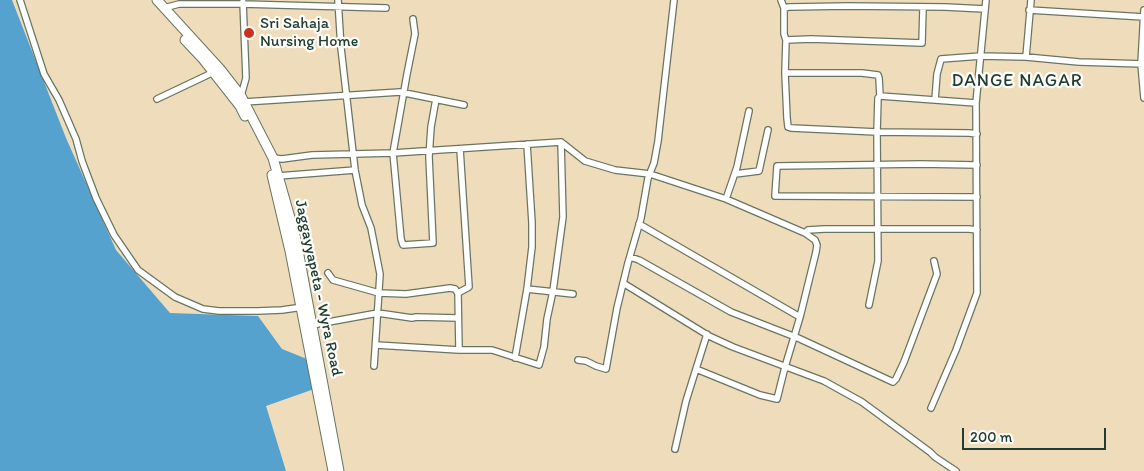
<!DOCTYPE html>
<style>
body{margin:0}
#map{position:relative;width:1144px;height:471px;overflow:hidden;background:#efdcba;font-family:Itim,sans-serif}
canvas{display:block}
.scale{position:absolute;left:962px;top:428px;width:144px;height:22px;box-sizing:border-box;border:2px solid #1f3d34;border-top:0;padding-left:6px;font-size:15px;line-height:18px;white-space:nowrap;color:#1f3d34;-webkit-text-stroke:4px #fdfcf7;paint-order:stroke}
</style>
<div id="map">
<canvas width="1144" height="471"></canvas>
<div class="scale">200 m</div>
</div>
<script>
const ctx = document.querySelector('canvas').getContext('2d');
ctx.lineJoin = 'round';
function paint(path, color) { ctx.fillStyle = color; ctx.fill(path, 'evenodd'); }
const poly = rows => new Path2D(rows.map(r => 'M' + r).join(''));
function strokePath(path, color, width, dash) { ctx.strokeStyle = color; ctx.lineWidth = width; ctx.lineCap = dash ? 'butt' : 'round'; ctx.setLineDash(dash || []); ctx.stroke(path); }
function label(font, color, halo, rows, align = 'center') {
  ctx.font = font + ' Itim,sans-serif'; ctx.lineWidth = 4.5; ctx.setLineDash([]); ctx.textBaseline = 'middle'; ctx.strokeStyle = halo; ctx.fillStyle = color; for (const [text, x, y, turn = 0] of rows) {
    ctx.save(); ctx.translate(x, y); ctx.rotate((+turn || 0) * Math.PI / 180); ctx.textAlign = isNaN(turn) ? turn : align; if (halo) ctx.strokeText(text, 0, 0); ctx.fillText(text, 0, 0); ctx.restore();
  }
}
const water = poly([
 [0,0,12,0,66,138,116,250,170,313,258,316,282,349,312,361,317,388,266,406,286,471,0,471]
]);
const minor = poly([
 [20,0,44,74,59,100,76,139,82,161,96,198,114,235,138,270,175,297,203,309,219,311,257,311,282,310,303,307],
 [338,0,341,48,355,170,362,205,371,228,380,274,374,366],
 [781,0,784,8,784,34,786,40,785,73,787,118,788,127,791,128,877,132,969,133,977,134],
 [164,8,179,4,243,4,386,8],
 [784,8,789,7,848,6,945,7,985,9],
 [1029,10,1144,17],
 [1144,10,1141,64,1144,98],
 [413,19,415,34,407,74,393,153,401,239,403,245,433,243,429,157,431,127,436,99],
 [786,40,811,39,922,43,923,8],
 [1026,57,1031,0],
 [785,73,862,73,878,75,879,78,880,96,878,98,877,132,878,261,869,305],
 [241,96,246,78,243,2],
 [880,96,976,103],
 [157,99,216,71],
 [935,100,937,74,941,59,981,56,1026,57,1079,62,1144,64],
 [244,102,400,92,464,105],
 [273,158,282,159,312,155,353,154,393,153,561,142,585,161,615,170,650,174,726,199,805,233,808,230,824,229,969,229,977,230],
 [977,165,921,164,777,166,775,196,977,197],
 [735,174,759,171,768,130],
 [278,176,355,170],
 [726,199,737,167,749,111],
 [639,224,800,317],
 [630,257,639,260,731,312,798,338,893,382,896,379,904,362,937,274,934,261],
 [328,273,333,280,379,293,406,294,450,288,455,289,458,293],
 [623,283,709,336,733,347,824,381,862,402,930,452,935,457,956,471],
 [527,289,573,294],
 [458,293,469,287,460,149],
 [458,293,459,350],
 [312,325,378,313,412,318,416,317,458,318],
 [707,334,696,369,760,395,777,399,785,367,800,317,816,252,817,245,815,240,805,233],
 [376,345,459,350,492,350,539,365,544,347,547,319,553,291,563,217,561,142],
 [515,358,527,289,532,247,532,223,527,144],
 [578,360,586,361,596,366,606,369,617,308,628,263,641,218,648,178,654,163,658,141,674,0],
 [931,408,956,350,977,293,976,103,986,0],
 [675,449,686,401,696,369]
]);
const primary = poly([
 [157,0,220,69,241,96,273,158,296,239,339,471],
 [185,40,203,59,240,106,245,116],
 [272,175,290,251,333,471]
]);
const markers = [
 [249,33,6,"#c8321e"]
];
const poiNames = [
 ["Sri Sahaja",260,24],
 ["Nursing Home",260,42]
];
const streetNames = [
 ["Jaggayyapeta - Wyra Road",318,288,78]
];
const neighbourhoodNames = [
 ["DANGE NAGAR",1017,81]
];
paint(water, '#56a2ce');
strokePath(minor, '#687563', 8);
strokePath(primary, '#687563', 11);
strokePath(minor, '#fff', 5.5);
strokePath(primary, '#fff', 9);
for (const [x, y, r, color] of markers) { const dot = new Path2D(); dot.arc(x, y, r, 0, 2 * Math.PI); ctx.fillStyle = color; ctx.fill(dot); strokePath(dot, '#fdfcf7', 2); }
label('16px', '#1f3d34', '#fdfcf7', poiNames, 'left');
label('16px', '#1f3d34', '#fdfcf7', streetNames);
ctx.letterSpacing = '1px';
label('18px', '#1f3d34', '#fdfcf7', neighbourhoodNames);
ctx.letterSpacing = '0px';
</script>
